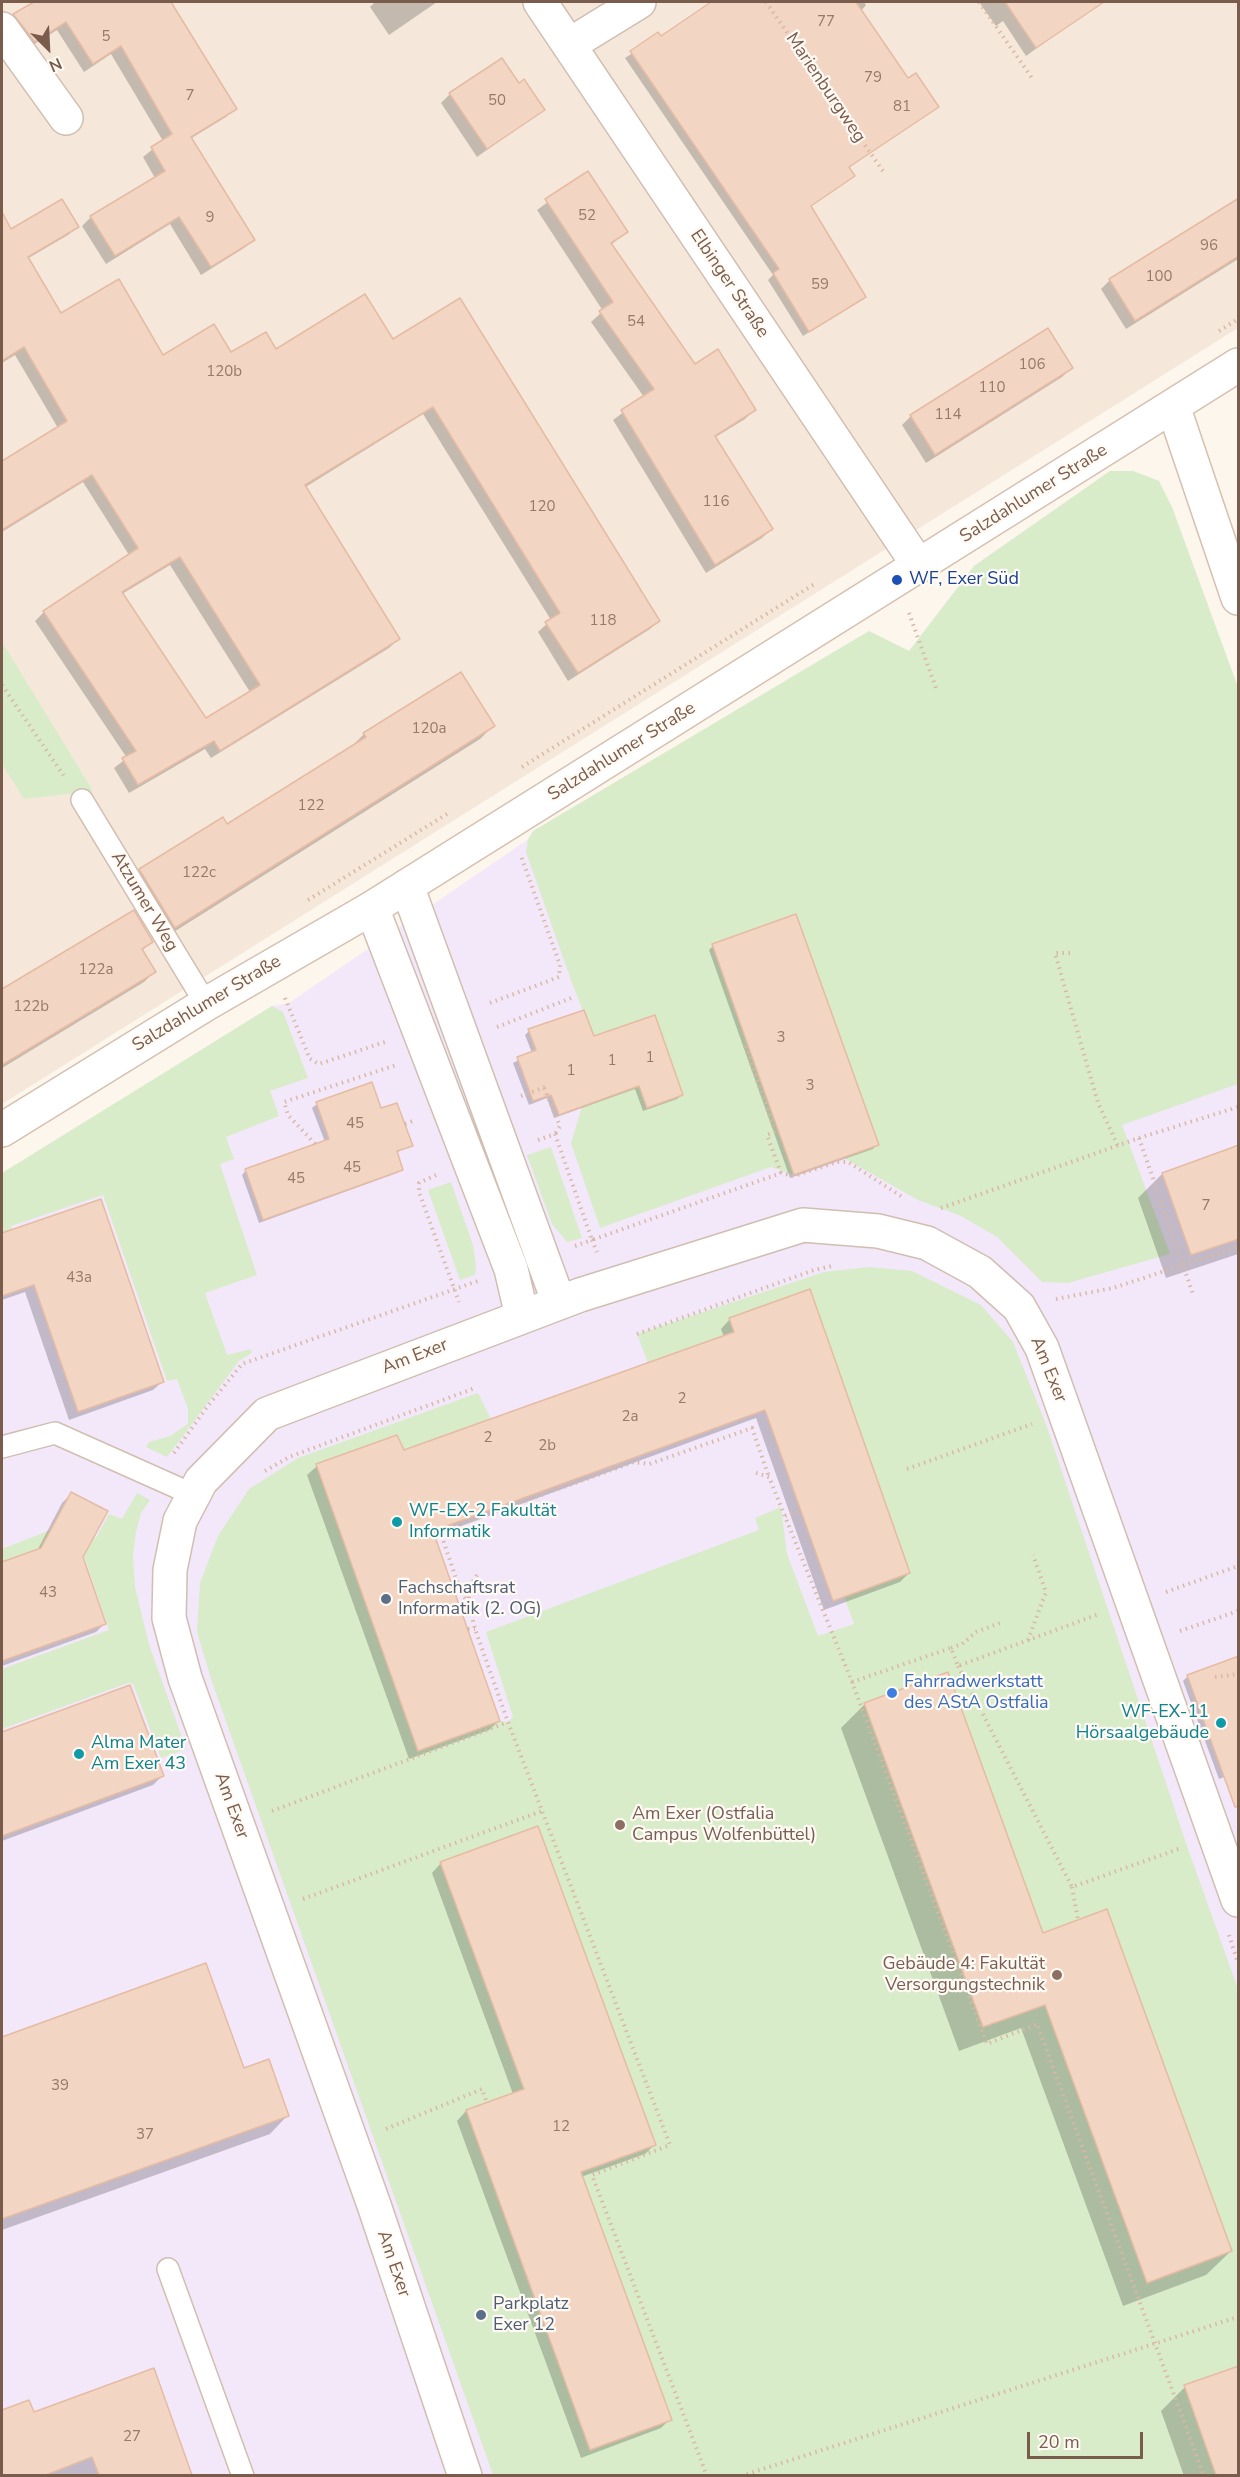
<!DOCTYPE html>
<meta charset="utf-8">
<style>
body{margin:0}
#map{position:relative;width:1240px;height:2477px;overflow:hidden;background:#fdf6ec;font-family:"Nunito Sans",sans-serif}
canvas{display:block}
.frame{position:absolute;inset:0;border:3px solid #7a5c4d;pointer-events:none}
.north{position:absolute;left:18px;top:18px;width:60px;height:60px;-webkit-text-stroke:4px #fffaf3;paint-order:stroke;rotate:156deg;font-size:16px;font-weight:700;line-height:24px;text-align:center;color:#7a5c4d}
.north::after{content:'';display:block;margin:auto;width:21px;height:27px;background:#7a5c4d;clip-path:polygon(50% 0,100% 100%,50% 72%,0 100%)}
.scale{position:absolute;left:1027px;top:2432px;width:116px;height:27px;box-sizing:border-box;border:3px solid #7a5c4d;border-top:0;padding-left:8px;font-size:18px;line-height:21px;white-space:nowrap;color:#7a5c4d;-webkit-text-stroke:4px #fffaf3;paint-order:stroke}
</style>
<div id="map">
<canvas width="1240" height="2477"></canvas>
<div class="frame"></div>
<div class="north">N</div>
<div class="scale">20 m</div>
</div>
<script>
const ctx = document.querySelector('canvas').getContext('2d');
ctx.lineJoin = 'round';
function paint(path, color) { ctx.fillStyle = color; ctx.fill(path, 'evenodd'); }
const poly = rows => new Path2D(rows.map(r => 'M' + r).join(''));
function strokePath(path, color, width, dash) { ctx.strokeStyle = color; ctx.lineWidth = width; ctx.lineCap = dash ? 'butt' : 'round'; ctx.setLineDash(dash || []); ctx.stroke(path); }
function label(font, color, halo, rows, align = 'center') {
  ctx.font = font + ' "Nunito Sans",sans-serif'; ctx.lineWidth = 4.5; ctx.setLineDash([]); ctx.textBaseline = 'middle'; ctx.strokeStyle = halo; ctx.fillStyle = color; for (const [text, x, y, turn = 0] of rows) {
    ctx.save(); ctx.translate(x, y); ctx.rotate((+turn || 0) * Math.PI / 180); ctx.textAlign = isNaN(turn) ? turn : align; if (halo) ctx.strokeText(text, 0, 0); ctx.fillText(text, 0, 0); ctx.restore();
  }
}
const residential = poly([
 [2,2,1238,2,1238,328,2,1104]
]);
const education = poly([
 [1110,471,1133,471,1159,481,1238,698,1238,2475,2,2476,2,1175,272,1006,289,1003,578,805,869,631,909,651,974,566]
]);
const green = poly([
 [1110,471,1133,471,1159,481,1172,507,1238,687,1238,1084,1122,1125,1170,1254,1068,1283,1042,1282,997,1237,961,1216,918,1200,842,1157,794,1175,771,1167,600,1228,571,1143,582,1107,614,1095,612,1087,633,1068,647,1108,683,1095,655,1015,619,1027,626,1049,597,1046,572,983,526,852,528,839,533,831,869,631,909,651,974,566],
 [2,642,93,791,24,799,2,764],
 [272,1006,283,1012,308,1078,270,1091,279,1116,226,1137,234,1159,220,1164,257,1275,205,1293,227,1355,251,1349,252,1353,239,1361,167,1457,146,1447,149,1442,170,1436,188,1424,188,1409,177,1379,167,1381,103,1195,11,1226,26,1275,3,1282,2,1173],
 [551,1147,582,1238,567,1242,552,1224,527,1155],
 [451,1182,473,1245,476,1265,475,1275,460,1280,428,1190],
 [869,1267,912,1271,981,1305,1013,1342,1047,1427,1187,1846,1238,1989,1238,2475,493,2475,212,1682,197,1632,200,1583,218,1536,249,1489,298,1458,478,1393,491,1419,404,1450,397,1435,316,1464,418,1751,500,1721,508,1722,513,1717,486,1632,759,1530,755,1518,781,1507,787,1554,818,1636,854,1624,844,1597,910,1573,810,1290,734,1333,648,1363,637,1334,824,1272],
 [137,1493,150,1500,141,1513,136,1532,133,1556,135,1587,149,1644,186,1749,161,1758,133,1684,128,1683,2,1729,2,1669,109,1630,79,1541,75,1540,2,1566,2,1549,58,1527,56,1521,96,1538,109,1514,122,1519]
]);
const shadow = poly([
 [37,2,170,2,235,108,226,117,190,139,253,240,244,248,201,275,170,224,106,264,82,226,91,217,155,178,143,157,163,141,111,54,84,72,57,30,25,50,5,24],
 [375,2,437,2,389,35,370,7],
 [714,2,864,2,866,5,861,11,908,80,937,107,848,168,853,176,810,207,864,296,803,336,768,280,773,275,625,58],
 [979,2,1071,2,1081,16,1026,56,1003,21,996,26],
 [518,85,543,110,477,157,441,103,450,94],
 [588,173,626,232,611,245,694,366,754,410,745,419,714,438,771,529,762,538,706,573,613,420,644,397,591,322,603,311,537,210],
 [62,201,77,227,68,235,27,259,60,316,162,357,393,341,659,621,650,629,568,681,538,632,551,620,423,414,304,488,398,639,389,648,211,758,205,749,129,793,114,768,127,758,35,621,44,612,129,555,83,482,2,532,2,463,58,428,15,355,2,363,2,236],
 [170,565,250,692,206,720,122,594],
 [1238,201,1238,259,1126,329,1101,289,1110,280],
 [1071,368,1062,377,926,463,902,425,911,416],
 [493,726,480,739,161,940,127,884,140,871,227,826,351,747,364,734],
 [133,912,151,941,142,951,154,972,144,982,2,1068,2,992],
 [713,946,877,1144,873,1149,790,1178,709,950],
 [529,1031,593,1038,682,1095,677,1099,643,1111,635,1089,554,1118,547,1098,529,1105,513,1063,532,1053,525,1035],
 [317,1104,380,1110,411,1145,396,1153,402,1169,397,1173,259,1223,242,1175,246,1170,325,1142,312,1108],
 [1238,1147,1238,1254,1166,1278,1138,1198,1162,1174],
 [11,1251,162,1382,153,1390,69,1420,25,1292,2,1300,2,1254],
 [730,1319,909,1573,900,1582,824,1610,756,1418,434,1536,499,1721,489,1730,409,1759,307,1475,317,1466,403,1452,724,1337,721,1329],
 [71,1494,81,1557,105,1623,96,1632,2,1666,2,1564,37,1551,62,1503],
 [1238,1658,1238,1772,1219,1779,1183,1681,1187,1677],
 [129,1687,162,1776,153,1785,2,1841,2,1734],
 [865,1704,1042,1934,1231,2251,1206,2275,1123,2306,1021,2028,959,2051,841,1728],
 [441,1863,654,2145,645,2154,581,2177,670,2419,661,2428,581,2458,457,2121,466,2111,513,2094,432,1873],
 [205,1965,243,2069,287,2116,270,2134,2,2230,2,2039],
 [1238,2367,1238,2476,1184,2476,1161,2411,1185,2387],
 [153,2370,191,2476,2,2476,2,2412,28,2402,33,2414]
]);
const building = poly([
 [34,2,171,2,237,109,191,137,255,240,211,267,179,217,115,256,90,216,165,171,151,147,172,134,121,46,93,64,66,22,35,42,13,14,34,2],
 [711,2,856,2,908,78,916,73,939,107,849,167,855,176,811,206,866,297,809,332,773,273,779,269,630,51,658,32,661,36,711,2],
 [1005,2,1104,2,1036,48,1005,2],
 [502,58,519,83,524,79,545,110,487,149,449,93,502,58],
 [588,171,628,232,611,243,695,364,718,349,756,410,715,436,773,529,715,565,621,410,654,389,599,311,613,302,545,199,588,171],
 [1239,198,1239,256,1135,321,1109,279,1239,198],
 [62,199,79,227,28,257,61,313,119,279,163,355,214,324,231,352,266,332,276,349,365,294,393,339,460,298,660,621,578,673,545,622,560,613,433,407,305,485,400,639,220,751,214,741,138,785,122,758,136,751,43,611,138,548,92,475,2,530,2,461,67,421,24,347,2,361,2,212,11,229,62,199],
 [180,557,260,685,206,718,122,592,180,557],
 [1048,328,1073,368,935,455,910,415,1048,328],
 [461,672,495,726,175,928,139,869,223,817,227,824,366,737,363,733,461,672],
 [134,910,153,942,142,949,156,972,2,1065,2,989,134,910],
 [796,914,879,1145,794,1175,712,944,796,914],
 [584,1010,594,1036,655,1015,683,1095,647,1108,639,1086,559,1115,551,1095,533,1101,517,1057,536,1050,528,1029,584,1010],
 [372,1082,381,1108,397,1103,413,1146,397,1151,403,1170,263,1220,245,1169,329,1139,316,1102,372,1082],
 [1239,1145,1239,1239,1191,1255,1162,1173,1239,1145],
 [101,1199,164,1382,78,1412,34,1285,2,1296,2,1233,101,1199],
 [810,1289,910,1573,833,1601,765,1410,433,1531,500,1721,418,1751,316,1464,397,1435,404,1450,457,1431,734,1332,729,1318,810,1289],
 [71,1492,108,1511,83,1557,106,1624,2,1661,2,1562,41,1548,71,1492],
 [1239,1656,1239,1806,1235,1807,1187,1675,1239,1656],
 [948,1672,1043,1933,1107,1909,1232,2251,1147,2283,1045,2005,983,2027,864,1703,948,1672],
 [130,1685,164,1776,2,1836,2,1732,130,1685],
 [538,1826,656,2145,581,2172,672,2420,590,2450,466,2110,524,2089,440,1862,538,1826],
 [206,1963,244,2068,269,2059,289,2116,2,2219,2,2037,206,1963],
 [1239,2366,1239,2475,1216,2475,1184,2385,1239,2366],
 [154,2368,192,2475,99,2475,92,2457,46,2475,2,2475,2,2410,29,2400,34,2412,154,2368]
]);
const path = poly([
 [766,2,885,174],
 [979,2,1032,78],
 [1219,331,1238,319],
 [909,613,937,691],
 [2,685,64,776],
 [522,767,816,583],
 [308,900,447,814],
 [1070,953,1055,953,1098,1103,1118,1146],
 [285,998,310,1059,319,1064,385,1042],
 [490,1003,559,977,560,965,521,856],
 [497,1027,574,997],
 [747,1042,744,1044,775,1131,767,1135,781,1173],
 [544,1088,560,1126,555,1134],
 [521,1096,548,1086],
 [405,1124,415,1120],
 [1139,1138,1193,1294],
 [538,1140,555,1134,592,1240,781,1173,794,1176,837,1162,848,1162,904,1198],
 [315,1144,288,1115,284,1102,396,1065],
 [436,1175,419,1183,419,1192,459,1302],
 [941,1208,1139,1138,1238,1107],
 [575,1246,592,1240,597,1252],
 [1056,1299,1113,1288,1238,1247],
 [637,1334,814,1270,832,1266],
 [174,1453,207,1407,242,1364,478,1281],
 [907,1469,1032,1424],
 [265,1471,289,1457,475,1388],
 [756,1473,769,1477,852,1682,987,2044,1037,2024,1204,2476],
 [785,1516,801,1510],
 [477,1575,469,1587,469,1603,475,1629,508,1722,670,2145,592,2175,707,2476],
 [1166,1592,1238,1566],
 [469,1603,461,1593,440,1531,634,1462,649,1464,752,1428,769,1477],
 [468,1629,475,1629],
 [1180,1631,1238,1611],
 [1028,1640,1046,1592,1033,1555],
 [951,1648,962,1644,976,1632,1000,1623],
 [958,1666,1072,1887,1181,1848],
 [1215,1677,1238,1674],
 [852,1682,951,1648,958,1666,1099,1614],
 [272,1811,508,1722],
 [1072,1887,1078,1920],
 [303,1899,542,1811],
 [1229,1935,1238,1963],
 [386,2129,482,2089,487,2103],
 [741,2476,1238,2317]
]);
const lane = poly([
 [82,800,206,1004],
 [2,1447,55,1433,194,1495],
 [168,2269,243,2476]
]);
const street = poly([
 [540,2,919,566],
 [2,29,66,118],
 [569,45,639,2],
 [407,886,559,1303],
 [372,908,511,1269,522,1316],
 [465,2476,374,2205,185,1678,169,1618,170,1570,180,1521,201,1481,267,1414,580,1295,803,1225,878,1231,927,1243,980,1272,1019,1307,1042,1348,1238,1900]
]);
const secondary = poly([
 [1173,406,1238,598],
 [2,1130,206,1004,372,908,1238,365]
]);
const markers = [
 [897,580,6,"#1a4fb4"],
 [397,1522,6,"#0f9aa8"],
 [386,1599,6,"#5c6f8a"],
 [892,1693,6,"#3f7fe0"],
 [1221,1723,6,"#0f9aa8"],
 [79,1754,6,"#0f9aa8"],
 [620,1825,6,"#8d6e63"],
 [1057,1975,6,"#8d6e63"],
 [481,2315,6,"#5c6f8a"]
];
const numberNames = [
 ["77",826,22],
 ["5",106,37],
 ["79",873,78],
 ["7",190,96],
 ["50",497,101],
 ["81",902,107],
 ["52",587,216],
 ["9",210,218],
 ["96",1209,246],
 ["100",1159,277],
 ["59",820,285],
 ["54",636,322],
 ["106",1032,365],
 ["120b",224,372],
 ["110",992,388],
 ["114",948,415],
 ["116",716,502],
 ["120",542,507],
 ["118",603,621],
 ["120a",429,729],
 ["122",311,806],
 ["122c",199,873],
 ["122a",96,970],
 ["122b",31,1007],
 ["3",781,1038],
 ["1",650,1058],
 ["1",612,1061],
 ["1",571,1071],
 ["3",810,1086],
 ["45",355,1124],
 ["45",352,1168],
 ["45",296,1179],
 ["7",1206,1206],
 ["43a",79,1278],
 ["2",682,1399],
 ["2a",630,1417],
 ["2",488,1438],
 ["2b",547,1446],
 ["43",48,1593],
 ["39",60,2086],
 ["12",561,2127],
 ["37",145,2135],
 ["27",132,2437]
];
const streetNames = [
 ["Marienburgweg",825,88,56],
 ["Elbinger Straße",729,284,56],
 ["Salzdahlumer Straße",1034,494,-32],
 ["Salzdahlumer Straße",622,752,-32],
 ["Atzumer Weg",144,902,59],
 ["Salzdahlumer Straße",207,1004,-31],
 ["Am Exer",415,1357,-21],
 ["Am Exer",1048,1370,68],
 ["Am Exer",231,1806,70],
 ["Am Exer",393,2264,71]
];
const transitNames = [
 ["WF, Exer Süd",909,580]
];
const cultureNames = [
 ["WF-EX-2 Fakultät",409,1512],
 ["Informatik",409,1533],
 ["WF-EX-11",1209,1713,"right"],
 ["Hörsaalgebäude",1209,1734,"right"],
 ["Alma Mater",91,1744],
 ["Am Exer 43",91,1765]
];
const serviceNames = [
 ["Fachschaftsrat",398,1589],
 ["Informatik (2. OG)",398,1610],
 ["Parkplatz",493,2305],
 ["Exer 12",493,2326]
];
const shopNames = [
 ["Fahrradwerkstatt",904,1683],
 ["des AStA Ostfalia",904,1704]
];
const educationNames = [
 ["Am Exer (Ostfalia",632,1815],
 ["Campus Wolfenbüttel)",632,1836],
 ["Gebäude 4: Fakultät",1045,1965,"right"],
 ["Versorgungstechnik",1045,1986,"right"]
];
paint(residential, '#f5e8da');
paint(education, '#f3e8fa');
paint(green, '#d8ecc9');
paint(shadow, '#0003');
paint(building, '#f3d5c3');
strokePath(building, '#e6bba3', 1.5);
strokePath(lane, '#d1beb0', 24);
strokePath(street, '#d1beb0', 36);
strokePath(secondary, '#d6c0b0', 36);
strokePath(path, '#d9b8a5', 4, [1.5, 4.5]);
strokePath(lane, '#fff', 21);
strokePath(street, '#fff', 33);
strokePath(secondary, '#fff', 33);
for (const [x, y, r, color] of markers) { const dot = new Path2D(); dot.arc(x, y, r, 0, 2 * Math.PI); ctx.fillStyle = color; ctx.fill(dot); strokePath(dot, '#fffaf3', 2); }
label('15px', '#987a6a', null, numberNames);
label('18px', '#7a5c4d', '#fffaf3', streetNames);
label('18px', '#164399', '#fffaf3', transitNames, 'left');
label('18px', '#0d838f', '#fffaf3', cultureNames, 'left');
label('18px', '#4e5e75', '#fffaf3', serviceNames, 'left');
label('18px', '#366cbe', '#fffaf3', shopNames, 'left');
label('18px', '#785e54', '#fffaf3', educationNames, 'left');
</script>
